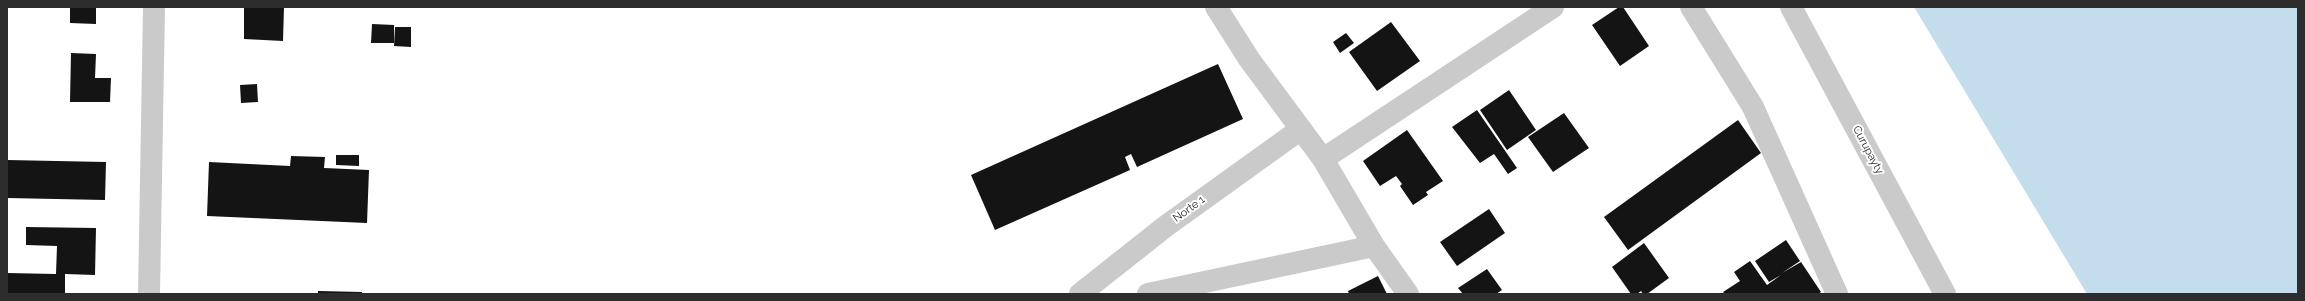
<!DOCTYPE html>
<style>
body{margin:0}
#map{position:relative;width:2305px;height:301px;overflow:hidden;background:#fff;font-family:Raleway,sans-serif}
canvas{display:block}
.frame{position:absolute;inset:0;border:8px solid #2d2d2d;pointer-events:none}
</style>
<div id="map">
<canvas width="2305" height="301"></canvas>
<div class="frame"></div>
</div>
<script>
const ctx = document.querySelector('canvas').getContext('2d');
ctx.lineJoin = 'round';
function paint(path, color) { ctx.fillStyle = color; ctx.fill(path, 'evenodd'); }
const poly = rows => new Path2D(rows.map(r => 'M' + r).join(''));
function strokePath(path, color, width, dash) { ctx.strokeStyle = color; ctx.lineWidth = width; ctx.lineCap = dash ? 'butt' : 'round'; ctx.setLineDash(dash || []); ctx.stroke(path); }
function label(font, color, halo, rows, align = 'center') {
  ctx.font = font + ' Raleway,sans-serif'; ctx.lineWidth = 4; ctx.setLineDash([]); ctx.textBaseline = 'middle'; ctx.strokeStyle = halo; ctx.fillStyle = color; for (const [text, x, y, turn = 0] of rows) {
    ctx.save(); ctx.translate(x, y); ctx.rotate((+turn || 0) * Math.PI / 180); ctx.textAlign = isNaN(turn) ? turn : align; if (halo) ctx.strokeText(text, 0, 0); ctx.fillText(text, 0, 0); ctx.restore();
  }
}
const water = poly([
 [1914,7,2298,7,2298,294,2087,294]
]);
const building = poly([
 [70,7,96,7,96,24,70,23],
 [244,7,284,7,283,41,244,39],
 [1619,7,1623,7,1649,46,1620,66,1592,25,1613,11,1623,25,1613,11],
 [1391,22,1420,61,1377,91,1349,52],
 [372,24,394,25,394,43,371,43],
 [395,27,411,27,411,47,394,46],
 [1346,33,1354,43,1340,53,1333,42],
 [71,53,96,54,95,78,111,78,110,102,70,102],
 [1218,64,1243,119,1137,167,1131,154,1125,157,1130,170,995,230,971,175],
 [257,84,258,102,241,103,240,85],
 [1509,90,1536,130,1507,150,1480,110],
 [1477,110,1517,168,1508,174,1494,154,1480,163,1452,127],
 [1564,113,1589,148,1553,172,1528,137],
 [1738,120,1761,153,1628,250,1604,217],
 [1407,130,1443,181,1426,192,1428,195,1413,205,1400,186,1402,184,1396,176,1380,186,1363,161],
 [336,155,359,155,359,166,336,165],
 [291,156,325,157,324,168,369,170,367,223,207,216,209,162,290,166],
 [7,160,106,162,105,200,7,198],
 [1489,209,1505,233,1457,266,1440,242],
 [26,227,96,228,95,275,65,274,65,294,7,294,7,273,56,274,57,246,26,245],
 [1786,240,1800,261,1782,273,1801,262,1821,292,1818,294,1725,294,1723,292,1740,281,1734,272,1750,261,1767,285,1781,275,1769,282,1755,261],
 [1644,243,1669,278,1647,294,1643,294,1641,291,1637,294,1631,294,1612,267],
 [1487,269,1502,290,1496,294,1463,294,1458,288],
 [1378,276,1387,294,1349,294,1348,291],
 [318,291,362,292,362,294,318,294]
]);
const minor = poly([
 [1216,7,1249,59,1323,159,1374,246,1408,294],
 [1691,7,1753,107,1837,294],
 [1791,7,1945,294],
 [1323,159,1553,7],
 [149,294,154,7],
 [1080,294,1166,226,1301,129],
 [1148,294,1374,246]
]);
const streetNames = [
 ["Curupayty",1868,150,62],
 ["Norte 1",1189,209,-36]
];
paint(water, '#c4dded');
paint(building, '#141414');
strokePath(minor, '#cacaca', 22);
label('11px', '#2d2d2d', '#fff', streetNames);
</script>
